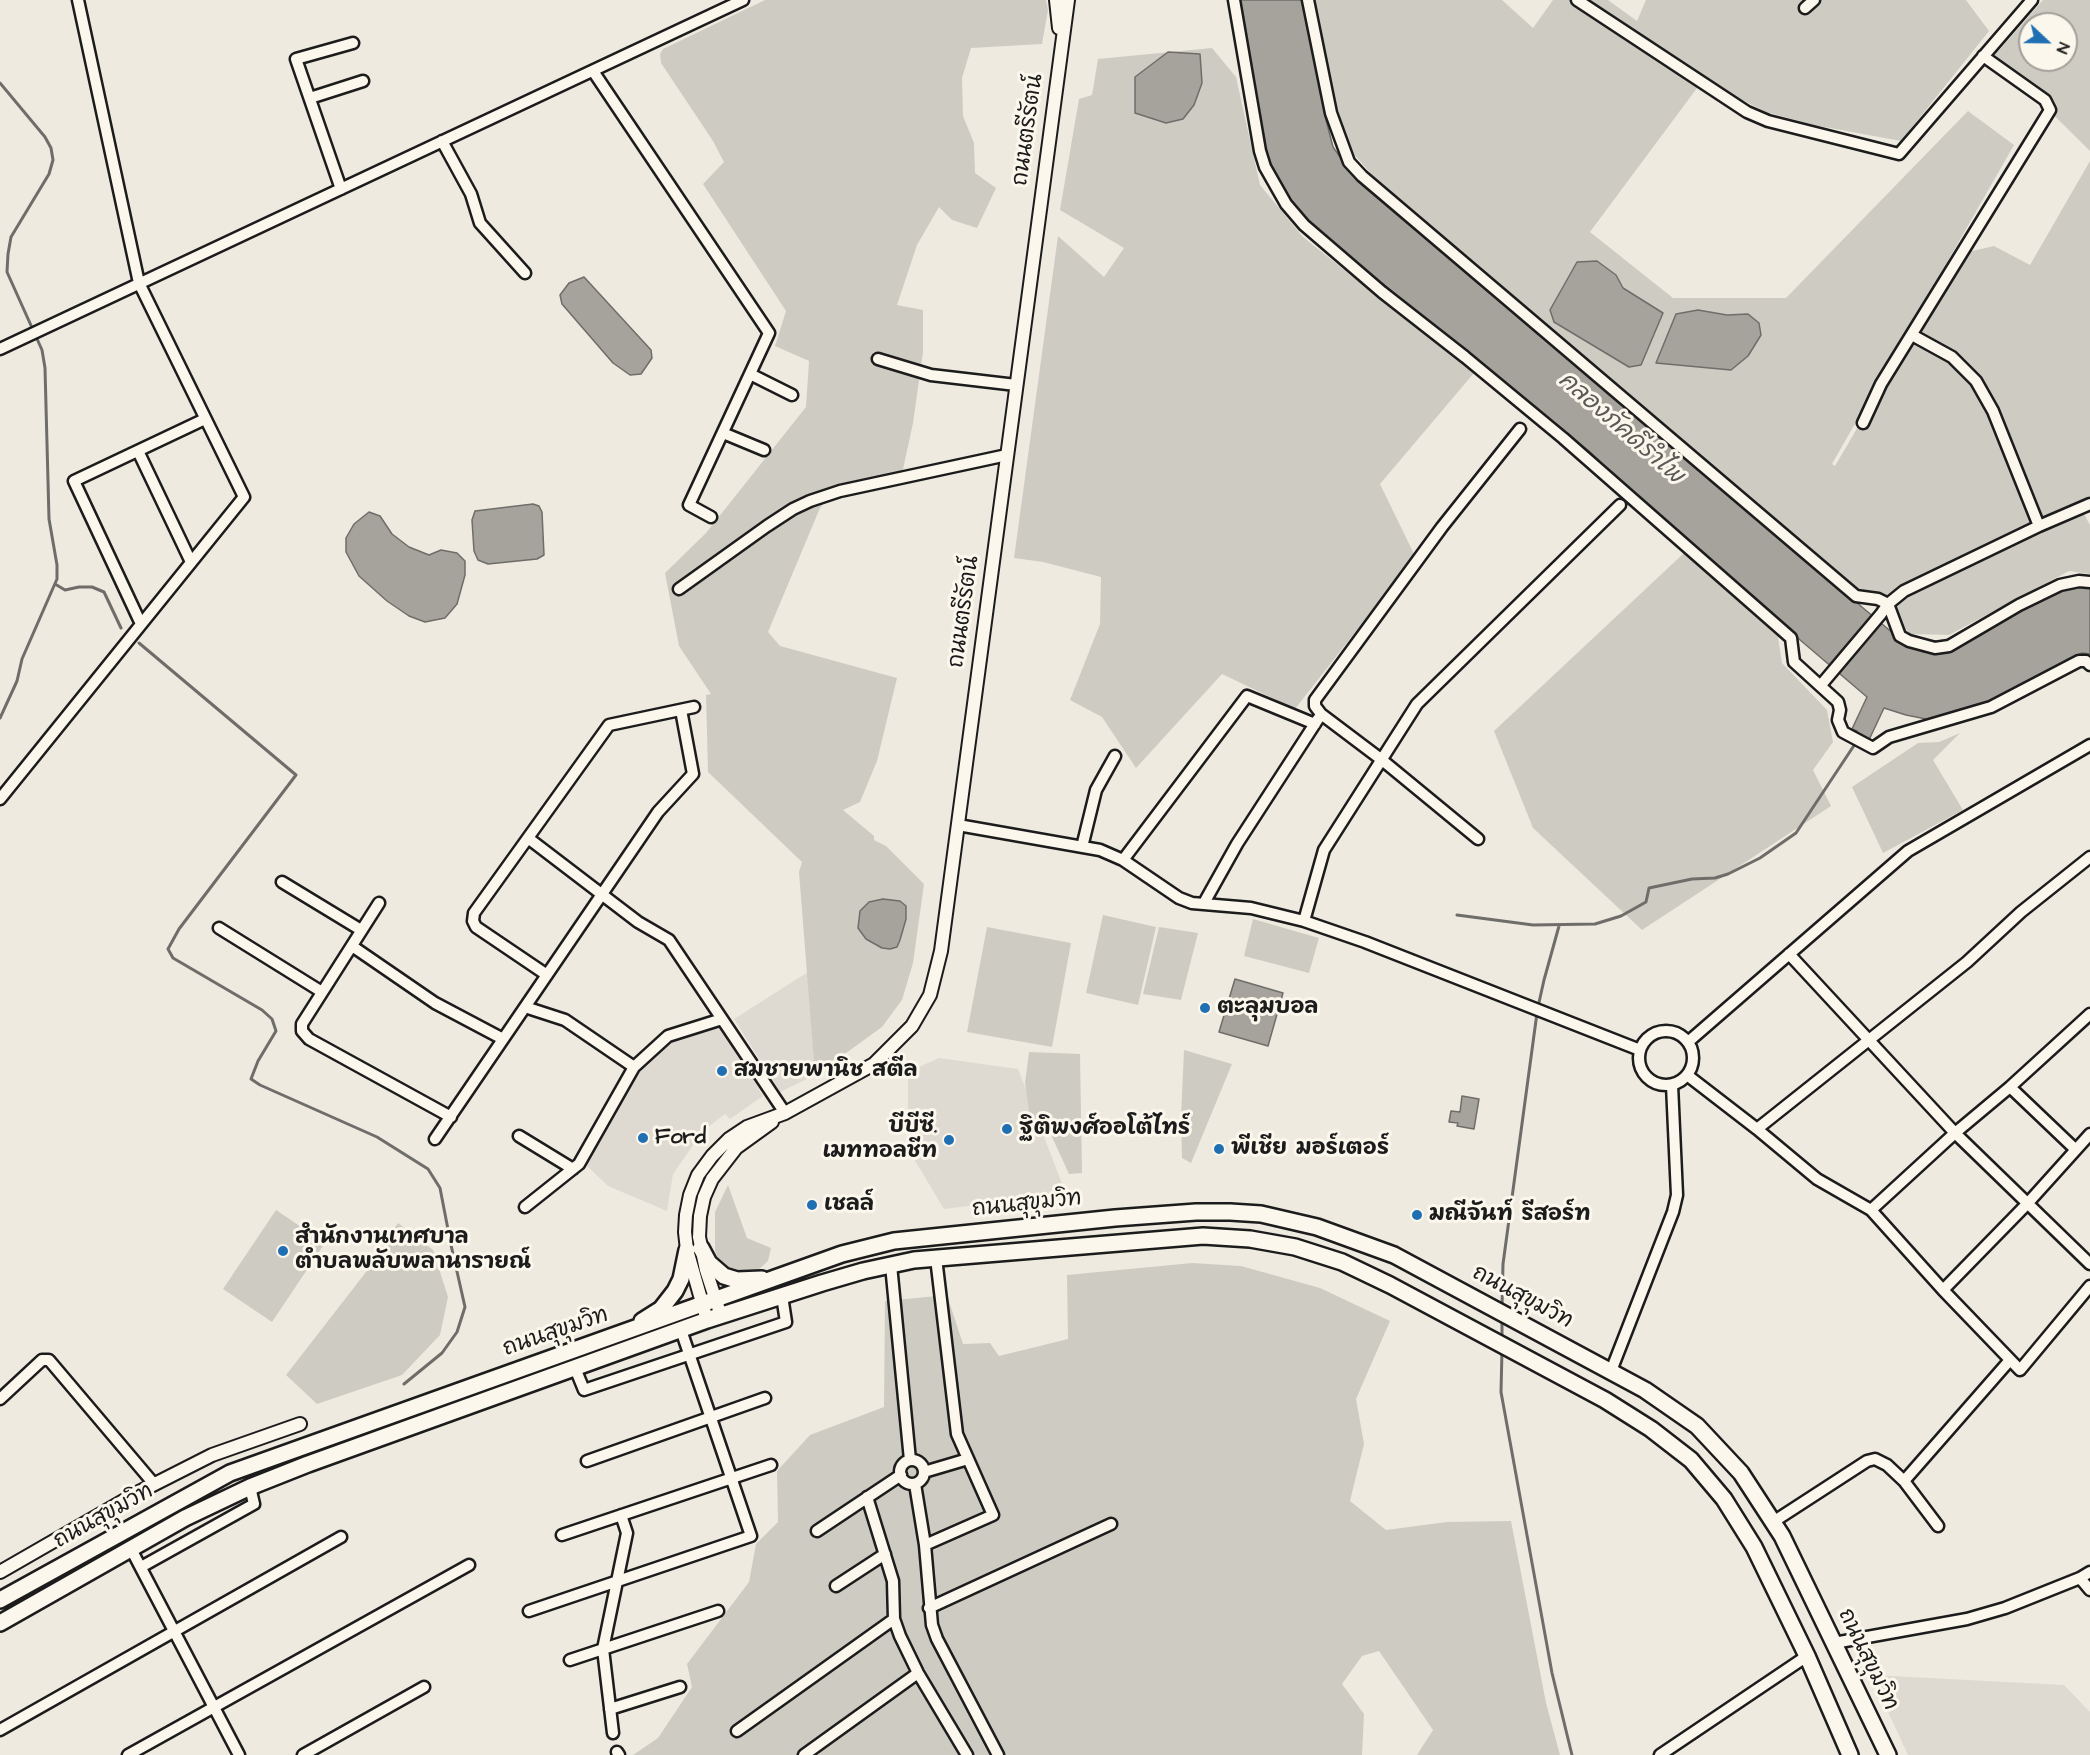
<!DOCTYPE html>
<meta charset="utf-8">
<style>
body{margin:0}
#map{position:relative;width:2090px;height:1755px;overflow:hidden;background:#eeeadf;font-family:"Architects Daughter",sans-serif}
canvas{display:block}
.north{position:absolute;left:2018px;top:12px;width:60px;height:60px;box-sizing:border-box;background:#fbf7ec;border:2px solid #a29f99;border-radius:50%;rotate:112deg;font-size:16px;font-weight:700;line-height:24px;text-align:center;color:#1c1c1c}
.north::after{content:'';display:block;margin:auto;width:21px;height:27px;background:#1f6fb2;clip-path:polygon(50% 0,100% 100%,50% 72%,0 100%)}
</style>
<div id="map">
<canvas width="2090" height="1755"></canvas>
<div class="north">N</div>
</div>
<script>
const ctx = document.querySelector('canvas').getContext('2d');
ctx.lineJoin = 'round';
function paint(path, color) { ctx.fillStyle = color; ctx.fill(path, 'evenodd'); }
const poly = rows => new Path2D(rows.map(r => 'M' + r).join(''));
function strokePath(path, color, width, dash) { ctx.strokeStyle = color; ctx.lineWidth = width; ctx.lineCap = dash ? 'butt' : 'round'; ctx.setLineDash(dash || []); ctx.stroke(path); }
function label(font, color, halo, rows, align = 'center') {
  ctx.font = font + ' "Architects Daughter","Playpen Sans Thai",sans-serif'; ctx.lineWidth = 6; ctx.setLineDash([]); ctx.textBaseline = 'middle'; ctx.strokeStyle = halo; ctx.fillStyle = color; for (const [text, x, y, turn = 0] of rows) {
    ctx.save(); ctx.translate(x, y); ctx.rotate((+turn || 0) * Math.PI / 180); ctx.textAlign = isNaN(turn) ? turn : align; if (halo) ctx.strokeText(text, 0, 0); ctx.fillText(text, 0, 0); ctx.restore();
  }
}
const built = poly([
 [808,972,815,1075,780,1092,734,1019],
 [722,1027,763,1096,730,1119,725,1114,703,1131,673,1174,667,1211,608,1186,585,1164,639,1070,673,1040],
 [939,1058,1018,1069,1066,1194,944,1209,908,1149,908,1072],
 [1871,1675,2064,1685,2090,1712,2090,1755,1908,1755]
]);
const green = poly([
 [765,0,1046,0,1048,10,1042,44,971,48,962,78,963,116,974,143,975,173,996,188,977,228,952,220,939,207,917,245,897,305,923,310,923,352,913,423,902,474,835,490,820,508,768,632,780,646,897,678,877,761,860,802,843,810,874,836,874,840,886,846,924,884,913,963,902,1000,882,1027,846,1053,828,1063,815,1075,799,872,802,862,708,772,706,695,711,694,679,646,665,573,706,533,806,407,809,361,775,346,786,311,703,184,724,162,713,141,661,63,660,54,663,49],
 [1315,0,1502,0,1533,28,1553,0,1608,0,1637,21,1646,0,1966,0,1989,31,1901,141,1814,125,1766,112,1703,80,1590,232,1673,298,1786,298,1968,111,2014,145,1832,464,1835,466,1959,254,1994,246,2030,265,2090,161,2090,500,2078,503,2090,525,2090,574,2069,571,1949,635,1911,634,1874,605,1374,177,1351,151,1335,101],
 [2043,0,2090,0,2090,151,1994,56],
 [2030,24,2066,24,2066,60,2030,60],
 [1212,48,1236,77,1260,185,1303,237,1474,373,1380,484,1415,556,1295,709,1222,674,1136,768,1102,717,1070,700,1100,624,1101,577,1043,562,1014,558,1058,236,1104,277,1124,248,1060,210,1079,99,1092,95,1098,59],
 [1684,553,1778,637,1782,663,1827,710,1833,742,1813,770,1831,806,1642,930,1533,828,1494,731],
 [1960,733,1933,760,1963,810,1883,853,1852,787,1918,743,1939,742],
 [1103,915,1156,927,1138,1005,1086,993],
 [1253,919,1319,938,1309,973,1244,956],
 [987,927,1071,943,1052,1047,967,1032],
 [1159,927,1198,933,1181,1000,1143,994],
 [1184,1050,1232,1064,1191,1163,1182,1158,1181,1117],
 [1029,1052,1080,1054,1082,1173,1069,1174,1046,1124,1030,1117,1025,1083],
 [728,1185,747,1238,771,1248,768,1261,758,1270,747,1274,736,1273,727,1269,719,1263,715,1250,715,1212],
 [276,1210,325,1243,272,1322,223,1289],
 [398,1223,433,1250,448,1297,440,1335,402,1375,317,1404,286,1375,366,1272],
 [1192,1263,1241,1266,1320,1288,1390,1321,1356,1399,1364,1444,1350,1501,1386,1530,1447,1522,1511,1521,1546,1703,1560,1755,1417,1755,1433,1730,1379,1651,1362,1656,1342,1684,1364,1714,1362,1755,633,1755,658,1738,692,1687,687,1664,749,1582,756,1544,778,1522,777,1471,810,1435,884,1407,885,1301,947,1295,963,1344,990,1343,999,1356,1068,1339,1067,1275]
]);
const water = poly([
 [1238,0,1304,0,1325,116,1333,147,1357,181,1907,645,1924,652,1943,650,2053,591,2072,585,2090,585,2090,654,2082,653,1988,705,1931,720,1906,715,1884,708,1868,742,1856,735,1857,731,1852,729,1867,697,1650,512,1590,452,1310,225,1285,193,1263,151,1238,0],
 [1168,52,1200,54,1202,83,1194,105,1183,119,1166,123,1135,113,1135,77,1168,52],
 [1597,261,1616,275,1623,288,1663,313,1641,365,1629,367,1554,322,1550,310,1577,262,1597,261],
 [584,277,651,350,652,358,641,374,630,375,613,363,562,304,560,295,569,283,584,277],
 [1698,310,1727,315,1748,314,1759,323,1761,335,1748,356,1731,370,1656,363,1676,314,1698,310],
 [533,504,539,506,542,512,544,555,537,559,488,564,478,560,474,551,472,520,475,511,533,504],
 [369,512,380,516,392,534,409,547,429,555,441,550,457,553,465,561,465,575,457,604,445,618,425,622,409,616,387,601,359,576,346,552,346,538,354,524,369,512],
 [883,899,900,901,906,906,906,919,900,940,897,947,890,949,882,948,866,939,858,928,860,911,869,902,883,899],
 [1235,979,1283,993,1268,1046,1219,1032,1235,979],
 [1462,1096,1479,1099,1474,1129,1457,1126,1458,1123,1449,1122,1451,1111,1460,1112,1462,1096]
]);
const stream = poly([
 [0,83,45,137,51,148,53,160,49,174,11,237,8,254,7,272,42,350,45,368,49,519,57,565,57,579,22,659,17,681,0,718],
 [55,584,65,590,79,587,92,587,104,592,121,628],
 [139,643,296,775,179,929,168,949,173,958,262,1010,272,1019,276,1031,258,1061,251,1079,260,1085,377,1137,428,1169,440,1188,451,1245,465,1307,457,1332,442,1353,404,1384],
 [1457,915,1533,925,1595,924,1621,916,1646,902,1649,888,1692,879,1715,878,1728,874,1760,858,1796,833,1857,741],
 [1538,1007,1544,980,1559,926],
 [1502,1307,1503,1264,1537,1013],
 [1502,1340,1502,1320],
 [1502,1350,1501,1392,1552,1673,1572,1755]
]);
const minor = poly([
 [1234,0,1260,151,1265,167,1286,204,1304,225,1382,292,1465,357,1563,438,1791,638,1794,662,1838,702,1840,710,1838,720,1843,732,1873,748,1889,737,1991,707,2079,661,2086,661,2090,665],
 [1308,0,1331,113,1349,162,1362,176,1856,596,1878,599,1888,604,1900,636,1909,641,1935,648,1949,646,2019,605,2060,585,2079,581,2090,582],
 [1577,0,1747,112,1768,121,1899,154,2032,0],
 [1805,8,1814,0],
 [593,71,769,333,689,505,711,517],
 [310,98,363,81],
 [442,141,471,194,480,223,525,273],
 [341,189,296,59,353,43],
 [1912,335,1952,357,1976,381,1993,411,2039,526],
 [0,349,743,0],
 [878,359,931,375,1016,385],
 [750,374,792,395],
 [1863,423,1881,384,2050,110,2045,100,1983,56],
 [723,433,764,450],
 [138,451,191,562],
 [679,589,767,526,793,509,810,501,840,491,1007,455],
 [141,624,74,481,205,419],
 [1821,685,1881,614,1888,604,1904,591,2039,526,2090,504],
 [0,799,244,497,139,283,78,0],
 [958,825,1100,850,1123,860,1179,898,1192,903,1251,908,1304,921,1365,942,1640,1050],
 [528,838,638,922,669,940,785,1113],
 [1478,839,1382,760,1321,714,1315,706,1315,700,1442,527,1520,429],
 [1082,847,1096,790,1115,756],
 [1123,860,1247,696,1315,724],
 [282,882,361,930],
 [379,903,302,1024,302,1031,309,1039,451,1117],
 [1204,903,1237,844,1318,719],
 [1304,921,1324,850,1417,704,1620,505],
 [219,928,322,992],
 [352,946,435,1003,503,1039],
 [1789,954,1955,1133,2090,1264],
 [547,975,476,927,473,921,474,913,609,725,694,707],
 [525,1007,565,1020,634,1067],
 '1639 1058a27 27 0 1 1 54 0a27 27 0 1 1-54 0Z',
 [1688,1042,1908,851,2090,745],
 [1687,1075,1757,1129,1817,1179,1871,1210,1943,1290,2020,1370,2090,1286],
 [2010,1087,2075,1149],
 [1757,1129,1967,962,2021,912,2090,857],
 [519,1136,573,1169],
 [435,1139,658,812,693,774,681,710],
 [525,1207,579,1164,634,1067,668,1036,722,1019],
 [1871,1210,1955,1133,2010,1087,2090,1014],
 [891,1265,910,1460],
 [1943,1290,2027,1204,2090,1134],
 [575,1368,584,1390,786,1322,782,1296],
 [1611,1371,1673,1212,1677,1195,1672,1085],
 [0,1399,42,1360,49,1360,154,1484],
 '900 1472a12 12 0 1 1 24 0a12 12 0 1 1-24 0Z',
 [587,1461,765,1398],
 [924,1472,968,1459],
 [1904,1481,1938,1526],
 [915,1484,925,1545,932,1625,937,1639,998,1755],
 [867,1497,893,1581,894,1619,900,1636,918,1673,967,1755],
 [1773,1522,1867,1461,1875,1459,1887,1465,1904,1481,2010,1360],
 [817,1531,901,1475],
 [562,1535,771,1465],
 [925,1545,993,1515,957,1434,936,1258],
 [131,1549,239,1755],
 [141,1567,254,1504,250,1487],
 [2080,1578,2090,1590],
 [836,1586,885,1554],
 [929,1608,1111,1524],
 [529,1611,751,1536,681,1330],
 [1834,1643,1967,1619,2005,1608,2080,1578,2090,1572],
 [570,1660,718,1611],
 [610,1709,680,1687],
 [0,1730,341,1537],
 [737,1731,894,1619],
 [613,1733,603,1649,627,1533,621,1515],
 [617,1752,619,1755],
 [128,1755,469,1565],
 [303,1755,424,1687],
 [804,1755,918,1673],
 [1660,1755,1807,1656]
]);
const major = poly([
 [1056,0,1059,28],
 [721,1316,706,1270,699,1237,700,1216,704,1197,712,1179,736,1148,772,1122],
 [707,1320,687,1250,685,1232,686,1215,690,1195,698,1175,712,1156,729,1139,747,1127,785,1113,874,1064,912,1026,930,995,941,951,1068,0],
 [0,1572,139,1492,212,1455,300,1424]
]);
const highway = poly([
 [701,1248,709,1263,724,1276,737,1280,762,1279],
 [642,1321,661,1309,675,1291,681,1279,687,1250],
 [0,1600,230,1473,842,1254,894,1241,1115,1218,1196,1212,1230,1212,1261,1214,1317,1227,1394,1255,1645,1390,1697,1426,1741,1473,1782,1536,1888,1755],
 [0,1623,185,1518,250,1487,308,1464,707,1320,822,1283,863,1271,914,1260,1203,1236,1250,1239,1295,1247,1342,1262,1390,1285,1605,1400,1651,1429,1691,1460,1724,1499,1754,1547,1807,1656,1850,1755]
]);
const markers = [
 [1205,1008,6,"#1f6fb2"],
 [722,1071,6,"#1f6fb2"],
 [1007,1129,6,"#1f6fb2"],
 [643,1138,6,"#1f6fb2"],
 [949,1140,6,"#1f6fb2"],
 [1219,1149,6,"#1f6fb2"],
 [812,1205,6,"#1f6fb2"],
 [1417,1215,6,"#1f6fb2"],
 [283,1251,6,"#1f6fb2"]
];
const streetNames = [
 ["ถนนตรีรัตน์",1029,130,-82],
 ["ถนนตรีรัตน์",965,612,-82],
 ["ถนนสุขุมวิท",1027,1205,-6],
 ["ถนนสุขุมวิท",1522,1298,28],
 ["ถนนสุขุมวิท",556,1333,-19],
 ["ถนนสุขุมวิท",104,1517,-29],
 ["ถนนสุขุมวิท",1867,1660,64]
];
const poiNames = [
 ["ตะลุมบอล",1217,1008],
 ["สมชายพานิช สตีล",734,1071],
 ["บีบีซี.",937,1127,"right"],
 ["เมททอลชีท",937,1152,"right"],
 ["ฐิติพงศ์ออโต้ไทร์",1019,1129],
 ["Ford",655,1138],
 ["พีเชีย มอร์เตอร์",1231,1149],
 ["เชลล์",824,1205],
 ["มณีจันท์ รีสอร์ท",1429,1215],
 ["สำนักงานเทศบาล",295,1238],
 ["ตำบลพลับพลานารายณ์",295,1263]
];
const waterNames = [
 ["คลองภัคดีรำไพ",1620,429,41]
];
paint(built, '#dedad1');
paint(green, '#ceccc2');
paint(water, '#a6a39d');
strokePath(water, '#6f6d69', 1.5);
strokePath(stream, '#6f6d69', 3);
strokePath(minor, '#1c1c1c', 15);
strokePath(major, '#1c1c1c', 16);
strokePath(highway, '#1c1c1c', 20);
strokePath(minor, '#fbf7ec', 10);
strokePath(major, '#fbf7ec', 12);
strokePath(highway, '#fbf7ec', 15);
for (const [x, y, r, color] of markers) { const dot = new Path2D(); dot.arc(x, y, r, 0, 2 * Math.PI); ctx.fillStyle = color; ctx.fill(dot); strokePath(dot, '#fbf7ec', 2); }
label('22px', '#1c1c1c', '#fbf7ec', streetNames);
label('bold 22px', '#1c1c1c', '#fbf7ec', poiNames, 'left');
label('italic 24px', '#5a5956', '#fbf7ec', waterNames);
</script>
